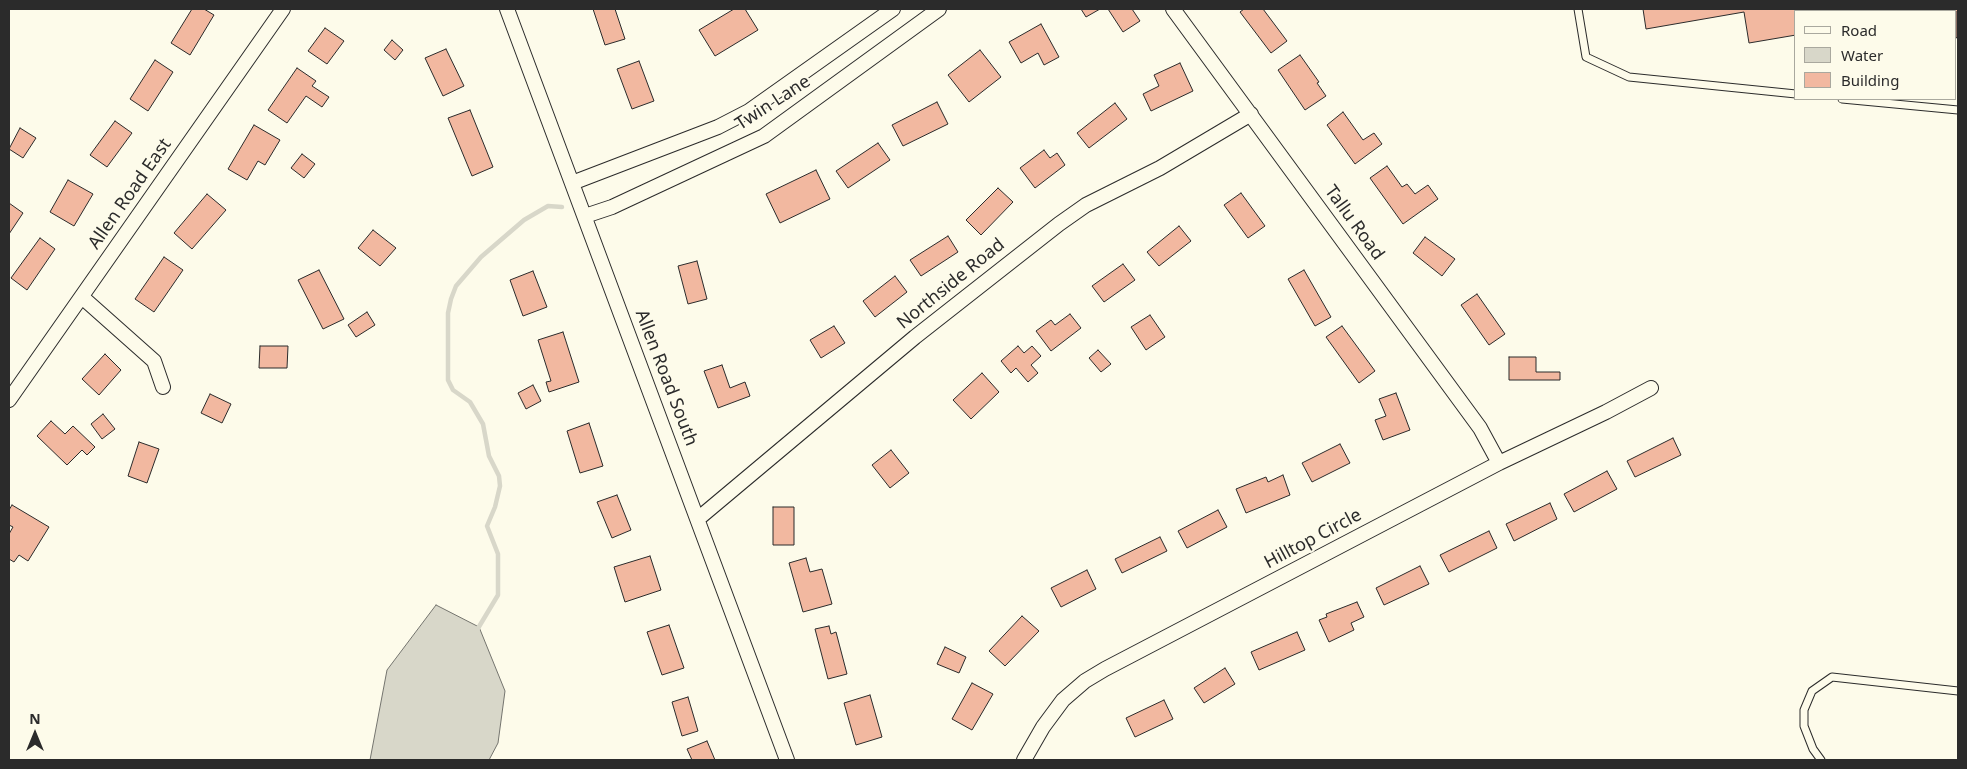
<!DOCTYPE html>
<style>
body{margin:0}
#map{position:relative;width:1967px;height:769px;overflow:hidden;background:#fdfbea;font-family:"Noto Sans",sans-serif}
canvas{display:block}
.frame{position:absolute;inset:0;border:10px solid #2b2b2b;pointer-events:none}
.legend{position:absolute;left:1794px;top:10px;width:162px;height:90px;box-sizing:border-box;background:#fdfbea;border:1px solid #a9a89e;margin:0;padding:6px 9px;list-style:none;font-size:15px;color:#2b2b2b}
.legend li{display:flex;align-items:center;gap:10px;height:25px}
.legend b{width:25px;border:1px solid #a9a89e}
.north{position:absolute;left:10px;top:709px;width:50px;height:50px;-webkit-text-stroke:4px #fdfbea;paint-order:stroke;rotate:0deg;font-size:14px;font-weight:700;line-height:20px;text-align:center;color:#2b2b2b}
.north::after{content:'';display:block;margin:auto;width:18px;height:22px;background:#2b2b2b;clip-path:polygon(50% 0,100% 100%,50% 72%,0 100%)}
</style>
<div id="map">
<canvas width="1967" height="769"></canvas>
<div class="frame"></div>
<ul class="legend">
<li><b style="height:6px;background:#fdfbea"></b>Road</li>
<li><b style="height:14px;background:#d8d7c9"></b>Water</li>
<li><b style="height:14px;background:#f2b8a0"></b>Building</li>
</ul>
<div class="north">N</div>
</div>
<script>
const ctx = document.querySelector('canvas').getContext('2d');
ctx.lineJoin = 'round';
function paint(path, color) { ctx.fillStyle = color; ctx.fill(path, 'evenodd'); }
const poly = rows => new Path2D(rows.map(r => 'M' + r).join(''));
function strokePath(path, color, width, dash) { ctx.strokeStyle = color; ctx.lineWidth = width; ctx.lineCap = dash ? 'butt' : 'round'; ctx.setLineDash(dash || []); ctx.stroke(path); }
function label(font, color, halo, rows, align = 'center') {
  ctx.font = font + ' "Noto Sans",sans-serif'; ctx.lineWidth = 4; ctx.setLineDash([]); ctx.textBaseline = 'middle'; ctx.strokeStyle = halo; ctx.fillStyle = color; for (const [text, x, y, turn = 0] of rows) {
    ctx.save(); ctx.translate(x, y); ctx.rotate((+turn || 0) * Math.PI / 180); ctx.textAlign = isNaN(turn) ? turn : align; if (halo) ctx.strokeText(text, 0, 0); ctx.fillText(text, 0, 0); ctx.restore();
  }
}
const water = poly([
 [436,605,479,627,505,691,498,743,489,760,370,760,387,670,436,605]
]);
const stream = poly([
 [477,630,498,595,498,554,487,526,495,507,500,486,499,476,489,456,483,424,470,402,453,390,448,380,448,313,451,299,456,286,481,257,524,220,548,206,562,207]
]);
const building = poly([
 [192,9,204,9,214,15,190,55,171,43,192,9],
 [593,9,615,9,625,39,605,45,593,9],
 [734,9,745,9,758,30,715,56,699,30,734,9],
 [1081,9,1100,9,1086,17,1081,9],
 [1108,9,1132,9,1140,21,1123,32,1108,9],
 [1244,9,1263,9,1287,41,1271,53,1240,12,1244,9],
 [1643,9,1958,9,1958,37,1956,38,1956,11,1796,11,1796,35,1749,43,1744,12,1646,29,1643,9],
 [1041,24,1059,57,1044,65,1038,53,1021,63,1009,42,1041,24],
 [325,28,344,41,327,64,308,51,325,28],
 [392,40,403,50,395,60,384,50,392,40],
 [446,49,464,86,443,96,425,58,446,49],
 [980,50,1001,77,969,102,948,75,980,50],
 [1300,55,1319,82,1317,83,1326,96,1305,110,1278,70,1300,55],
 [155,60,173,72,148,111,130,99,155,60],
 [639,61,654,101,632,109,617,69,639,61],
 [1180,63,1193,91,1151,111,1143,94,1159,86,1154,75,1180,63],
 [297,68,316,81,312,86,329,97,322,107,306,96,287,123,268,110,297,68],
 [937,102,948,124,903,146,892,125,937,102],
 [1115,103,1127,119,1089,148,1077,133,1115,103],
 [470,110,493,167,472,176,448,118,470,110],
 [1343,112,1363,140,1374,133,1382,144,1355,164,1327,125,1343,112],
 [115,121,132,133,107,167,90,155,115,121],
 [254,125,280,140,265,165,258,161,247,180,228,169,254,125],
 [20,128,36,138,23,158,9,149,20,128],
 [878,143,890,160,848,188,836,171,878,143],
 [1044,150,1050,158,1057,153,1065,165,1035,188,1020,168,1044,150],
 [302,154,315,164,304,178,291,168,302,154],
 [1387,166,1402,187,1407,184,1415,194,1428,185,1438,199,1403,224,1370,178,1387,166],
 [816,170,830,199,780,223,766,194,816,170],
 [68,180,93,194,74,226,50,212,68,180],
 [998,188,1013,202,981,235,966,220,998,188],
 [1241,193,1265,226,1248,238,1224,205,1241,193],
 [207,194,226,210,192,249,174,233,207,194],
 [9,203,23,213,9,234,9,203],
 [1179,226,1191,241,1159,266,1147,252,1179,226],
 [373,230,396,248,380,266,358,248,373,230],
 [948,236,958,252,921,276,910,260,948,236],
 [1425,237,1455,259,1442,276,1413,253,1425,237],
 [40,238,55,249,27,290,11,278,40,238],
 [164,257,183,270,154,312,135,299,164,257],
 [697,261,707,299,688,304,678,266,697,261],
 [1123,264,1135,280,1104,302,1092,286,1123,264],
 [319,270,344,319,323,329,298,280,319,270],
 [1304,270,1331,317,1315,326,1288,279,1304,270],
 [533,271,547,307,523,316,510,280,533,271],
 [895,276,907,292,875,317,863,301,895,276],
 [1477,294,1505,334,1489,345,1461,305,1477,294],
 [367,312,375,325,356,337,348,325,367,312],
 [1070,314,1081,328,1051,351,1036,331,1051,320,1055,325,1070,314],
 [1150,315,1165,337,1146,350,1131,327,1150,315],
 [834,326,845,343,821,358,810,340,834,326],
 [1342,326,1375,371,1359,383,1326,337,1342,326],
 [563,332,579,382,549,392,546,382,551,381,538,340,563,332],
 [260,346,288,346,287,368,259,368,260,346],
 [1018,346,1024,353,1032,346,1041,356,1031,365,1038,373,1028,382,1016,368,1011,373,1001,361,1018,346],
 [1098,350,1111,364,1101,372,1089,358,1098,350],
 [105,354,121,370,99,395,82,379,105,354],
 [1509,357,1536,357,1536,372,1560,372,1560,380,1509,380,1509,357],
 [722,365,730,388,745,382,750,396,718,408,704,371,722,365],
 [982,373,999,392,971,419,953,400,982,373],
 [533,385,541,401,526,409,518,393,533,385],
 [1396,393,1410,430,1383,440,1375,420,1386,416,1379,399,1396,393],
 [210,394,231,404,222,423,201,413,210,394],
 [103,414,115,429,102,439,91,424,103,414],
 [51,421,65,434,73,426,95,447,87,455,82,450,67,465,37,436,51,421],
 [589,423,603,466,580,473,567,431,589,423],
 [1673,438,1681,455,1635,477,1627,461,1673,438],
 [139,442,159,449,147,483,128,476,139,442],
 [1340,444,1350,463,1312,482,1302,463,1340,444],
 [891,450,909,473,890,488,872,465,891,450],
 [1607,471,1617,489,1574,512,1564,494,1607,471],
 [1283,475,1290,495,1246,513,1236,489,1266,477,1268,482,1283,475],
 [617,495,631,530,612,538,597,502,617,495],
 [1550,503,1557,519,1514,541,1506,524,1550,503],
 [12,505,49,527,28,561,19,555,14,562,9,559,9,534,13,527,9,525,9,510,12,505],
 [773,507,794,507,794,545,773,545,773,507],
 [1218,510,1227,527,1187,548,1178,531,1218,510],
 [1489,531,1497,548,1449,572,1440,555,1489,531],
 [1160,537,1167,551,1122,573,1115,559,1160,537],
 [650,556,661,590,625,602,614,567,650,556],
 [806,558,810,572,822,569,832,604,803,612,789,563,806,558],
 [1420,566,1429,584,1384,605,1376,588,1420,566],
 [1087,570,1096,589,1061,607,1051,588,1087,570],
 [1357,602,1364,617,1351,623,1354,630,1329,642,1319,620,1327,617,1326,614,1357,602],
 [1022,616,1039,631,1005,666,989,651,1022,616],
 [669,625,684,668,662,675,647,632,669,625],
 [829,626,831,634,836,632,847,674,828,679,815,629,829,626],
 [1297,632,1305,650,1259,670,1251,652,1297,632],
 [945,647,966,657,959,673,937,664,945,647],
 [1225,668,1235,684,1204,703,1194,688,1225,668],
 [972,683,993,694,972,730,952,719,972,683],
 [870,695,882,737,856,745,844,703,870,695],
 [688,697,698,731,682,736,672,702,688,697],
 [1164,700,1173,719,1135,737,1126,718,1164,700],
 [707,741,715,760,692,760,687,749,707,741]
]);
const lane = poly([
 [1578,9,1586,57,1629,77,1796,94],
 [1842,99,1958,110],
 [1821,760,1813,749,1804,726,1804,710,1812,691,1832,677,1958,691]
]);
const street = poly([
 [507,9,787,760],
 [1173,9,1480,428,1499,463],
 [572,183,718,127,749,111,893,9],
 [585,216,612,207,764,136,939,9],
 [82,297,154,361,163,387],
 [9,400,283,9],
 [699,518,915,337,1059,224,1086,205,1160,168,1251,114],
 [1024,760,1043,727,1063,700,1085,681,1105,669,1499,463,1606,412,1651,388]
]);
const streetNames = [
 ["Twin Lane",773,103,-33],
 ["Allen Road East",130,194,-55],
 ["Tallu Road",1354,223,54],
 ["Northside Road",951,284,-39],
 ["Allen Road South",666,378,69],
 ["Hilltop Circle",1313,539,-28]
];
paint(water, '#d8d7c9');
strokePath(water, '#74746e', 1);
strokePath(stream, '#d8d7c9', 4.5);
paint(building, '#f2b8a0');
strokePath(building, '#2b2b2b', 1);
strokePath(lane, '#2b2b2b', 9);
strokePath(street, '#2b2b2b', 16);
strokePath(lane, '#fdfbea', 7);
strokePath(street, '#fdfbea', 14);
label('18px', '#2b2b2b', '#fdfbea', streetNames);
</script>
